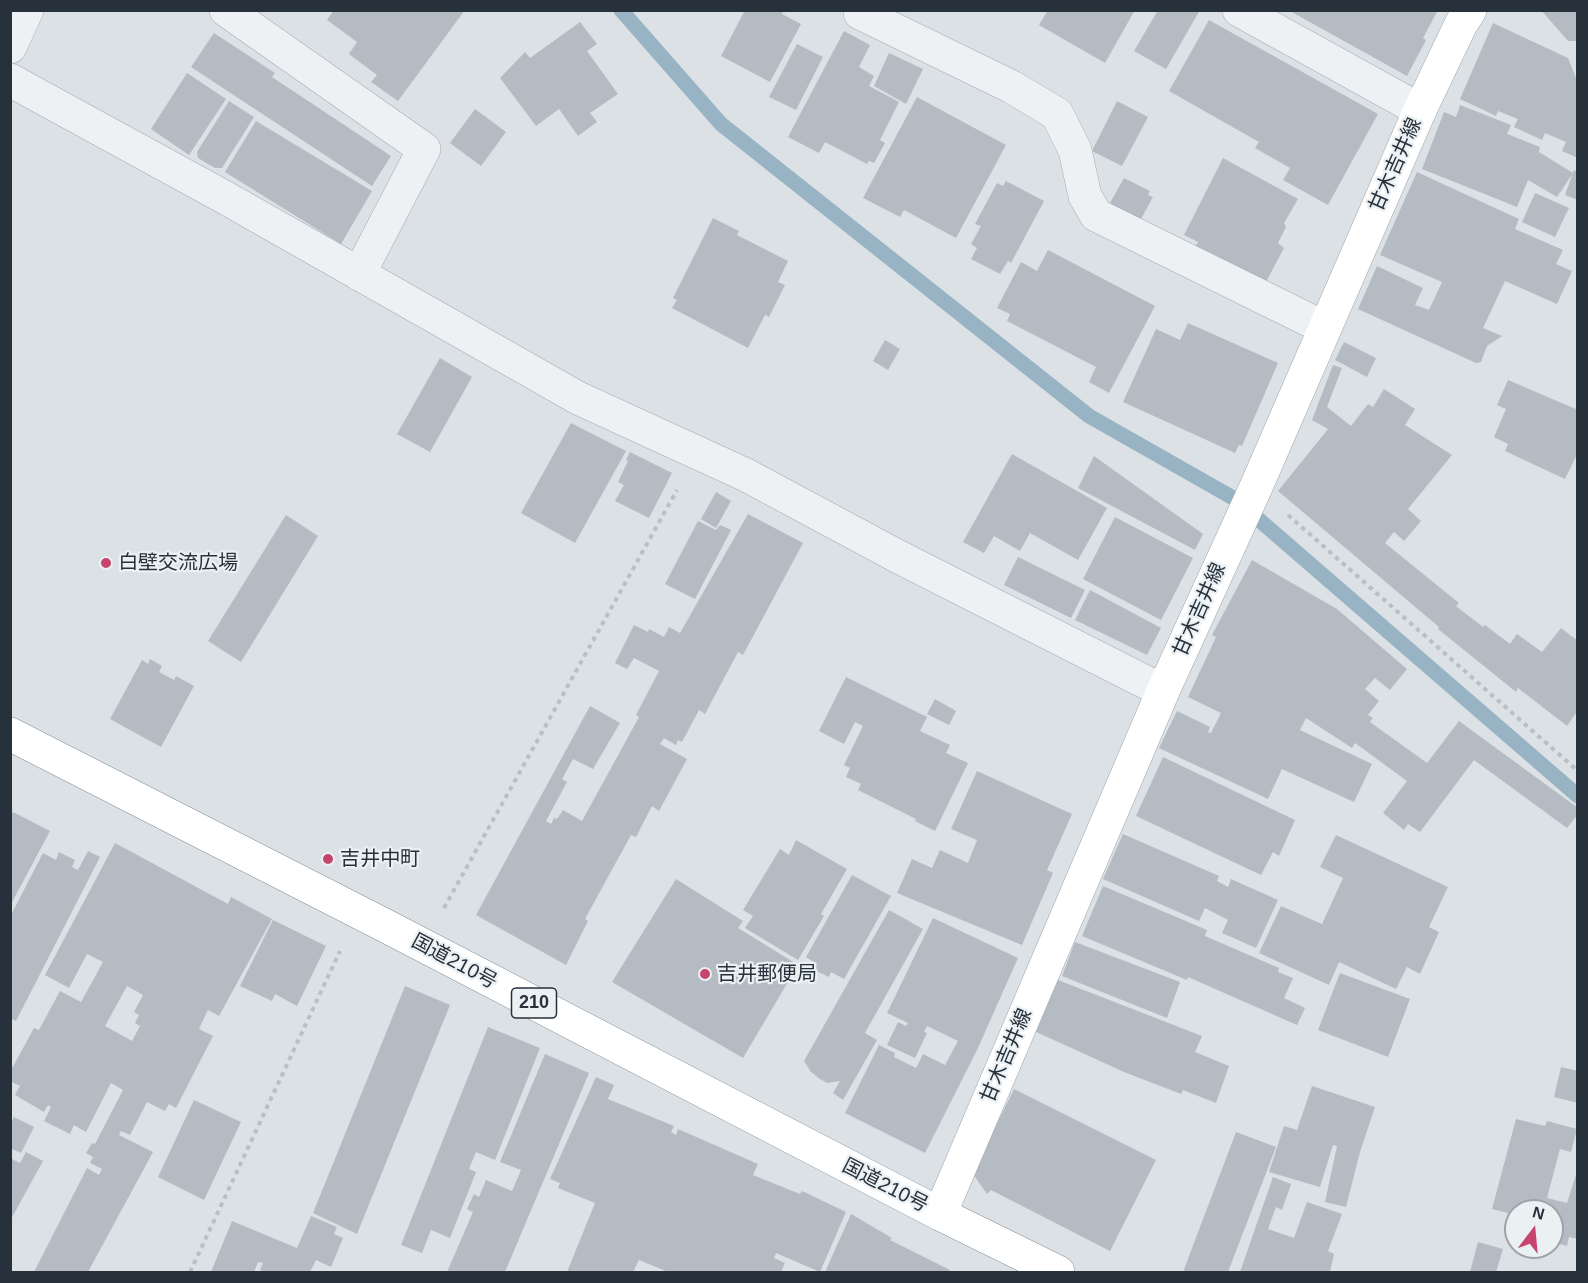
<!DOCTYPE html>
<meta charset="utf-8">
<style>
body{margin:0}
#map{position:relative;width:1588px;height:1283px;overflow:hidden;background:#dce1e5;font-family:Arial,sans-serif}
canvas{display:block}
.frame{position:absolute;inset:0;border:12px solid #27313b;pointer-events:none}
.north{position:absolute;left:1504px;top:1199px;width:60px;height:60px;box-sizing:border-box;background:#ebf0f3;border:2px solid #9da4a9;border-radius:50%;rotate:16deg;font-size:16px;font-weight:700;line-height:24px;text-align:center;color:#27313b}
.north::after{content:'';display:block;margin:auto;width:21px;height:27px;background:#c6456d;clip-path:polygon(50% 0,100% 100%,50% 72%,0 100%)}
</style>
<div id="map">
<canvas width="1588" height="1283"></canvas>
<div class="frame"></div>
<div class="north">N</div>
</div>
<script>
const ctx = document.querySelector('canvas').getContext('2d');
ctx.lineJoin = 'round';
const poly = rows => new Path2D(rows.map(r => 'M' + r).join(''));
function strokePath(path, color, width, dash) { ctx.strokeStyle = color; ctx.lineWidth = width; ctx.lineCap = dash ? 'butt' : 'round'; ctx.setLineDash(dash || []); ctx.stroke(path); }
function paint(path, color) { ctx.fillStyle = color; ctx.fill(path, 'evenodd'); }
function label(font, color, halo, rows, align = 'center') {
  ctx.font = font + ' Arial,"Noto Sans JP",sans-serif'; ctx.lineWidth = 4.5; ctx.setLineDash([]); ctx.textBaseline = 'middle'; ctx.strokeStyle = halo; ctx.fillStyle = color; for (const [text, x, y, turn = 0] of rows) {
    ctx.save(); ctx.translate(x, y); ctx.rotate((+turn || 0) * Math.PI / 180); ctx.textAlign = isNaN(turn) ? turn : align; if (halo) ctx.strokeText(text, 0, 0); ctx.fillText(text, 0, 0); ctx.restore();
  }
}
const stream = poly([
 [621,10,721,124,1089,416,1235,499,1578,796]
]);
const building = poly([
 [334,10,465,10,398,101,371,82,377,75,349,54,357,42,327,20],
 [745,10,784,10,782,14,801,24,770,82,721,56],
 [1048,10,1135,10,1105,63,1039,25],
 [1158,10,1200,10,1166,69,1134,51],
 [1288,10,1438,10,1423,38,1426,40,1407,76],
 [1541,10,1578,10,1578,41,1568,41],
 [1209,20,1378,114,1328,205,1283,180,1290,168,1255,148,1259,142,1169,91],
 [580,22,597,44,587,51,618,94,590,113,597,122,578,136,559,109,536,126,500,78,525,52,530,58],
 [1493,23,1568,58,1578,83,1578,158,1562,151,1566,142,1545,133,1542,140,1514,127,1518,119,1498,111,1496,116,1460,99],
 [844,31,870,45,859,67,874,76,869,86,899,102,880,140,885,143,874,163,869,161,867,164,825,142,819,153,788,137],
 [214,33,275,73,272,77,391,156,372,186,191,67],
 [797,44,823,57,796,110,769,97],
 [889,53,923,69,906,104,874,86],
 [187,73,226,99,189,155,151,129],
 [917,97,1006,145,956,238,904,210,900,217,863,198],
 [229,101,254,117,222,168,215,168,198,158,197,152],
 [1117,101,1148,117,1122,166,1092,151],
 [1460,105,1511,125,1507,134,1540,147,1539,152,1573,173,1557,197,1528,180,1517,207,1422,169,1444,112,1456,117],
 [475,109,506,132,481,166,450,143],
 [256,121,372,191,341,244,225,172],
 [1223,158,1298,199,1284,223,1286,227,1278,243,1284,248,1266,282,1260,277,1258,281,1195,247,1198,242,1184,235],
 [1574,170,1578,172,1578,200,1565,195],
 [1417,172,1519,219,1515,229,1563,250,1556,264,1572,271,1557,304,1505,281,1483,328,1502,336,1487,346,1481,362,1476,363,1358,309,1377,266,1423,288,1415,305,1429,310,1442,282,1380,255],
 [1124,178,1150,191,1148,195,1153,197,1141,219,1110,203],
 [1006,181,1044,201,1011,263,1008,261,1000,274,971,259,977,248,971,244,981,226,975,224,997,183,1003,186],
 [1535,193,1569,208,1555,237,1522,222],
 [713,218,739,231,737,235,788,261,778,282,785,285,769,317,765,315,748,348,672,308,677,300,673,298],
 [1048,250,1155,306,1109,393,1089,382,1096,367,1007,321,1010,314,997,308,1021,262,1037,271],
 [1188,323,1278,363,1242,446,1239,445,1235,453,1123,402,1156,329,1180,340],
 [885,340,900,349,888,370,873,361],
 [1344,342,1376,358,1367,377,1335,360],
 [440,358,472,377,430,452,397,434],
 [1333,365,1342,368,1327,407,1351,426,1368,404,1373,407,1384,389,1415,409,1405,425,1452,455,1408,509,1421,521,1404,541,1394,532,1385,543,1459,603,1456,606,1483,627,1485,625,1510,644,1517,634,1542,652,1561,628,1578,641,1578,714,1576,713,1567,726,1518,688,1516,692,1438,629,1439,627,1278,491,1328,429,1312,420],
 [1508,380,1578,410,1578,452,1565,479,1505,451,1508,444,1494,437,1506,409,1497,405],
 [571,423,626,451,575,543,521,513],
 [630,452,672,473,649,518,615,501,624,485,618,482,628,461,626,460],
 [1012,454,1107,508,1078,560,1030,533,1020,551,994,536,984,553,963,542],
 [1094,456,1203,534,1195,550,1078,488],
 [716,492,731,501,716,528,701,519],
 [748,514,803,543,743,655,738,652,705,714,699,710,682,742,678,740,676,745,664,738,660,744,687,759,659,811,652,806,636,837,631,835,585,919,588,921,566,965,476,915,590,706,620,723,593,769,573,759,562,779,567,782,546,821,551,824,554,818,557,819,563,810,582,821,639,717,636,715,659,671,634,658,627,669,615,663,634,625,648,632,649,629,664,637,669,627,680,633],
 [286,515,318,536,241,662,208,641],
 [1115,517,1193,558,1161,620,1083,579],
 [698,521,716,530,720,525,731,530,695,599,665,584],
 [1018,557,1085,590,1071,618,1004,585],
 [1252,560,1337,609,1407,669,1390,690,1375,678,1365,689,1379,701,1368,715,1373,718,1370,722,1427,763,1459,721,1578,808,1578,814,1567,828,1474,760,1420,832,1408,824,1404,830,1383,813,1407,781,1355,743,1352,748,1306,718,1300,730,1372,764,1354,802,1282,769,1268,799,1159,748,1177,711,1210,727,1208,732,1211,733,1221,713,1188,697,1216,637,1212,635],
 [1090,590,1161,628,1147,655,1075,620],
 [150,659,162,666,159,672,174,680,176,676,194,686,161,747,110,719,142,660,148,664],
 [846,677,927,717,920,731,950,745,946,753,968,763,935,831,915,821,916,819,858,790,861,784,846,777,850,768,844,765,863,726,855,722,844,744,819,731],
 [935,699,956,711,949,725,927,714],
 [1163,757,1295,820,1279,856,1273,852,1261,875,1136,816],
 [977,771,1072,814,1047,870,1053,873,1022,945,897,893,912,859,932,868,940,850,968,863,977,840,951,829],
 [13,812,50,831,10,906,10,817],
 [1123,834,1219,876,1217,881,1228,887,1231,879,1278,900,1256,948,1222,933,1228,920,1205,908,1199,921,1103,879],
 [1336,835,1448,887,1429,927,1439,932,1420,974,1407,967,1396,989,1339,962,1329,985,1259,953,1281,906,1322,924,1343,878,1320,867],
 [796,840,847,869,821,914,824,916,798,960,745,928,753,916,743,910,780,849,789,855],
 [115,843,228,904,231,897,272,919,219,1016,208,1010,199,1029,213,1036,176,1108,169,1104,165,1111,147,1102,130,1135,121,1131,119,1135,153,1152,88,1272,34,1272,87,1168,99,1175,102,1169,90,1163,93,1157,86,1153,92,1143,95,1144,123,1090,111,1083,86,1132,74,1125,70,1134,44,1121,51,1107,48,1105,44,1112,15,1095,20,1086,10,1081,10,1072,34,1028,39,1030,60,991,81,1002,103,962,87,954,69,988,45,975],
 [127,986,143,995,134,1012,139,1015,135,1023,140,1026,132,1041,105,1026],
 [88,851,100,857,16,1021,10,1018,10,917,43,853,56,860,59,852,75,860,72,867,78,870],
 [852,875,891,896,844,979,831,972,829,977,814,970,817,964,806,957],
 [676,879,743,921,738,928,798,965,743,1058,612,982],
 [1103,886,1207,930,1205,936,1279,968,1278,972,1293,978,1284,998,1305,1008,1297,1025,1188,977,1187,980,1082,936],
 [889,910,923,929,865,1033,877,1040,843,1100,833,1093,840,1081,827,1083,820,1079,811,1072,804,1061],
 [933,918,1018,958,977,1050,925,1153,845,1113,879,1045,895,1053,894,1057,916,1068,923,1054,945,1065,958,1041,927,1026,924,1032,927,1033,915,1058,887,1045,898,1022,906,1026,908,1023,887,1013],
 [273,920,326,946,297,1006,275,994,272,1001,240,986],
 [1075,942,1180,982,1167,1018,1062,976],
 [1340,973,1410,999,1388,1057,1318,1030],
 [1058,980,1202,1036,1195,1052,1229,1066,1216,1103,1183,1090,1181,1094,1124,1072,1034,1031],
 [405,986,450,1005,357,1234,313,1213],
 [488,1027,540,1048,495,1160,476,1152,469,1169,476,1172,450,1238,431,1230,422,1253,401,1245],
 [545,1054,589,1073,505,1272,447,1272,473,1212,467,1209,474,1194,479,1197,486,1180,512,1191,521,1170,500,1162],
 [1561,1067,1578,1071,1578,1103,1554,1097],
 [596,1077,614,1085,608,1099,674,1126,671,1132,676,1135,678,1129,758,1164,753,1175,800,1194,802,1191,846,1212,820,1272,776,1253,774,1258,785,1263,781,1272,668,1272,639,1260,633,1272,567,1272,595,1203,558,1188,560,1183,550,1179],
 [1312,1086,1375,1107,1360,1152,1346,1207,1325,1202,1337,1146,1333,1145,1320,1187,1269,1172,1284,1126,1297,1130],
 [1014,1089,1156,1160,1110,1251,991,1190,987,1194,973,1174,974,1170],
 [194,1100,241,1122,204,1200,158,1177],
 [14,1117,34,1127,21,1153,10,1148,10,1124],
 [1516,1119,1545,1126,1547,1121,1577,1129,1571,1152,1560,1149,1547,1198,1567,1203,1578,1168,1578,1239,1569,1237,1567,1246,1552,1242,1552,1211,1516,1211,1516,1215,1492,1209],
 [1236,1132,1276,1147,1228,1272,1183,1272],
 [26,1152,43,1161,10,1221,10,1158,20,1163],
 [1273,1177,1291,1184,1282,1210,1276,1207,1268,1229,1294,1238,1307,1202,1342,1214,1328,1251,1334,1254,1330,1272,1240,1272],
 [851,1214,892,1238,890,1240,950,1270,949,1272,825,1272],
 [311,1216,337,1227,334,1234,343,1238,331,1267,316,1260,310,1272,264,1272,260,1270,263,1263,258,1262,254,1272,211,1272,232,1221,297,1248],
 [1478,1242,1503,1249,1496,1272,1470,1272]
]);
const path = poly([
 [1288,515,1578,771],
 [444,908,677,490],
 [190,1272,340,951]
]);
const minor = poly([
 [226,10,424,149,359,274],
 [1239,10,1420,110],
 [860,13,1012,87,1057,114,1075,150,1085,196,1096,215,1325,328],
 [10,47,27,10],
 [10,80,224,197,578,398,746,475,897,556,1163,691]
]);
const major = poly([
 [940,1214,1163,691,1256,487,1420,110,1461,24,1470,10]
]);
const highway = poly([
 [10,734,384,925,940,1214,1058,1272]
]);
const markers = [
 [106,563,6,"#c6456d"],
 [328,859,6,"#c6456d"],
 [705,974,6,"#c6456d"]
];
const shields = [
 [534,1003,45]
];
const shieldNames = [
 ["210",534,1003]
];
const streetNames = [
 ["甘木吉井線",1396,165,-66],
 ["甘木吉井線",1200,610,-66],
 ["国道210号",454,962,28],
 ["甘木吉井線",1007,1056,-67],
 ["国道210号",885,1186,27]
];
const poiNames = [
 ["白壁交流広場",118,563],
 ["吉井中町",340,859],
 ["吉井郵便局",717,974]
];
strokePath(stream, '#98b4c4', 15);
paint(building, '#b4bbc2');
strokePath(minor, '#a2a9af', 34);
strokePath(major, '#9ca7b0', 34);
strokePath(highway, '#84919b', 34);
strokePath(path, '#babfc4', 4, [4.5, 4.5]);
strokePath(minor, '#eef1f4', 33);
strokePath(major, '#fff', 33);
strokePath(highway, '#fff', 33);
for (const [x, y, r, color] of markers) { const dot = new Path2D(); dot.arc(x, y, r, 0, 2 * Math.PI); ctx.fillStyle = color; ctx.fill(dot); strokePath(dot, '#ebf0f3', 2); }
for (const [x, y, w] of shields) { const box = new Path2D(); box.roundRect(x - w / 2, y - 15, w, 30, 4.5); ctx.fillStyle = '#ebf0f3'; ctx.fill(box); strokePath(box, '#27313b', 1.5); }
label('bold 18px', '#27313b', null, shieldNames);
label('20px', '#27313b', '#ebf0f3', streetNames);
label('20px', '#27313b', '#ebf0f3', poiNames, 'left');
</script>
